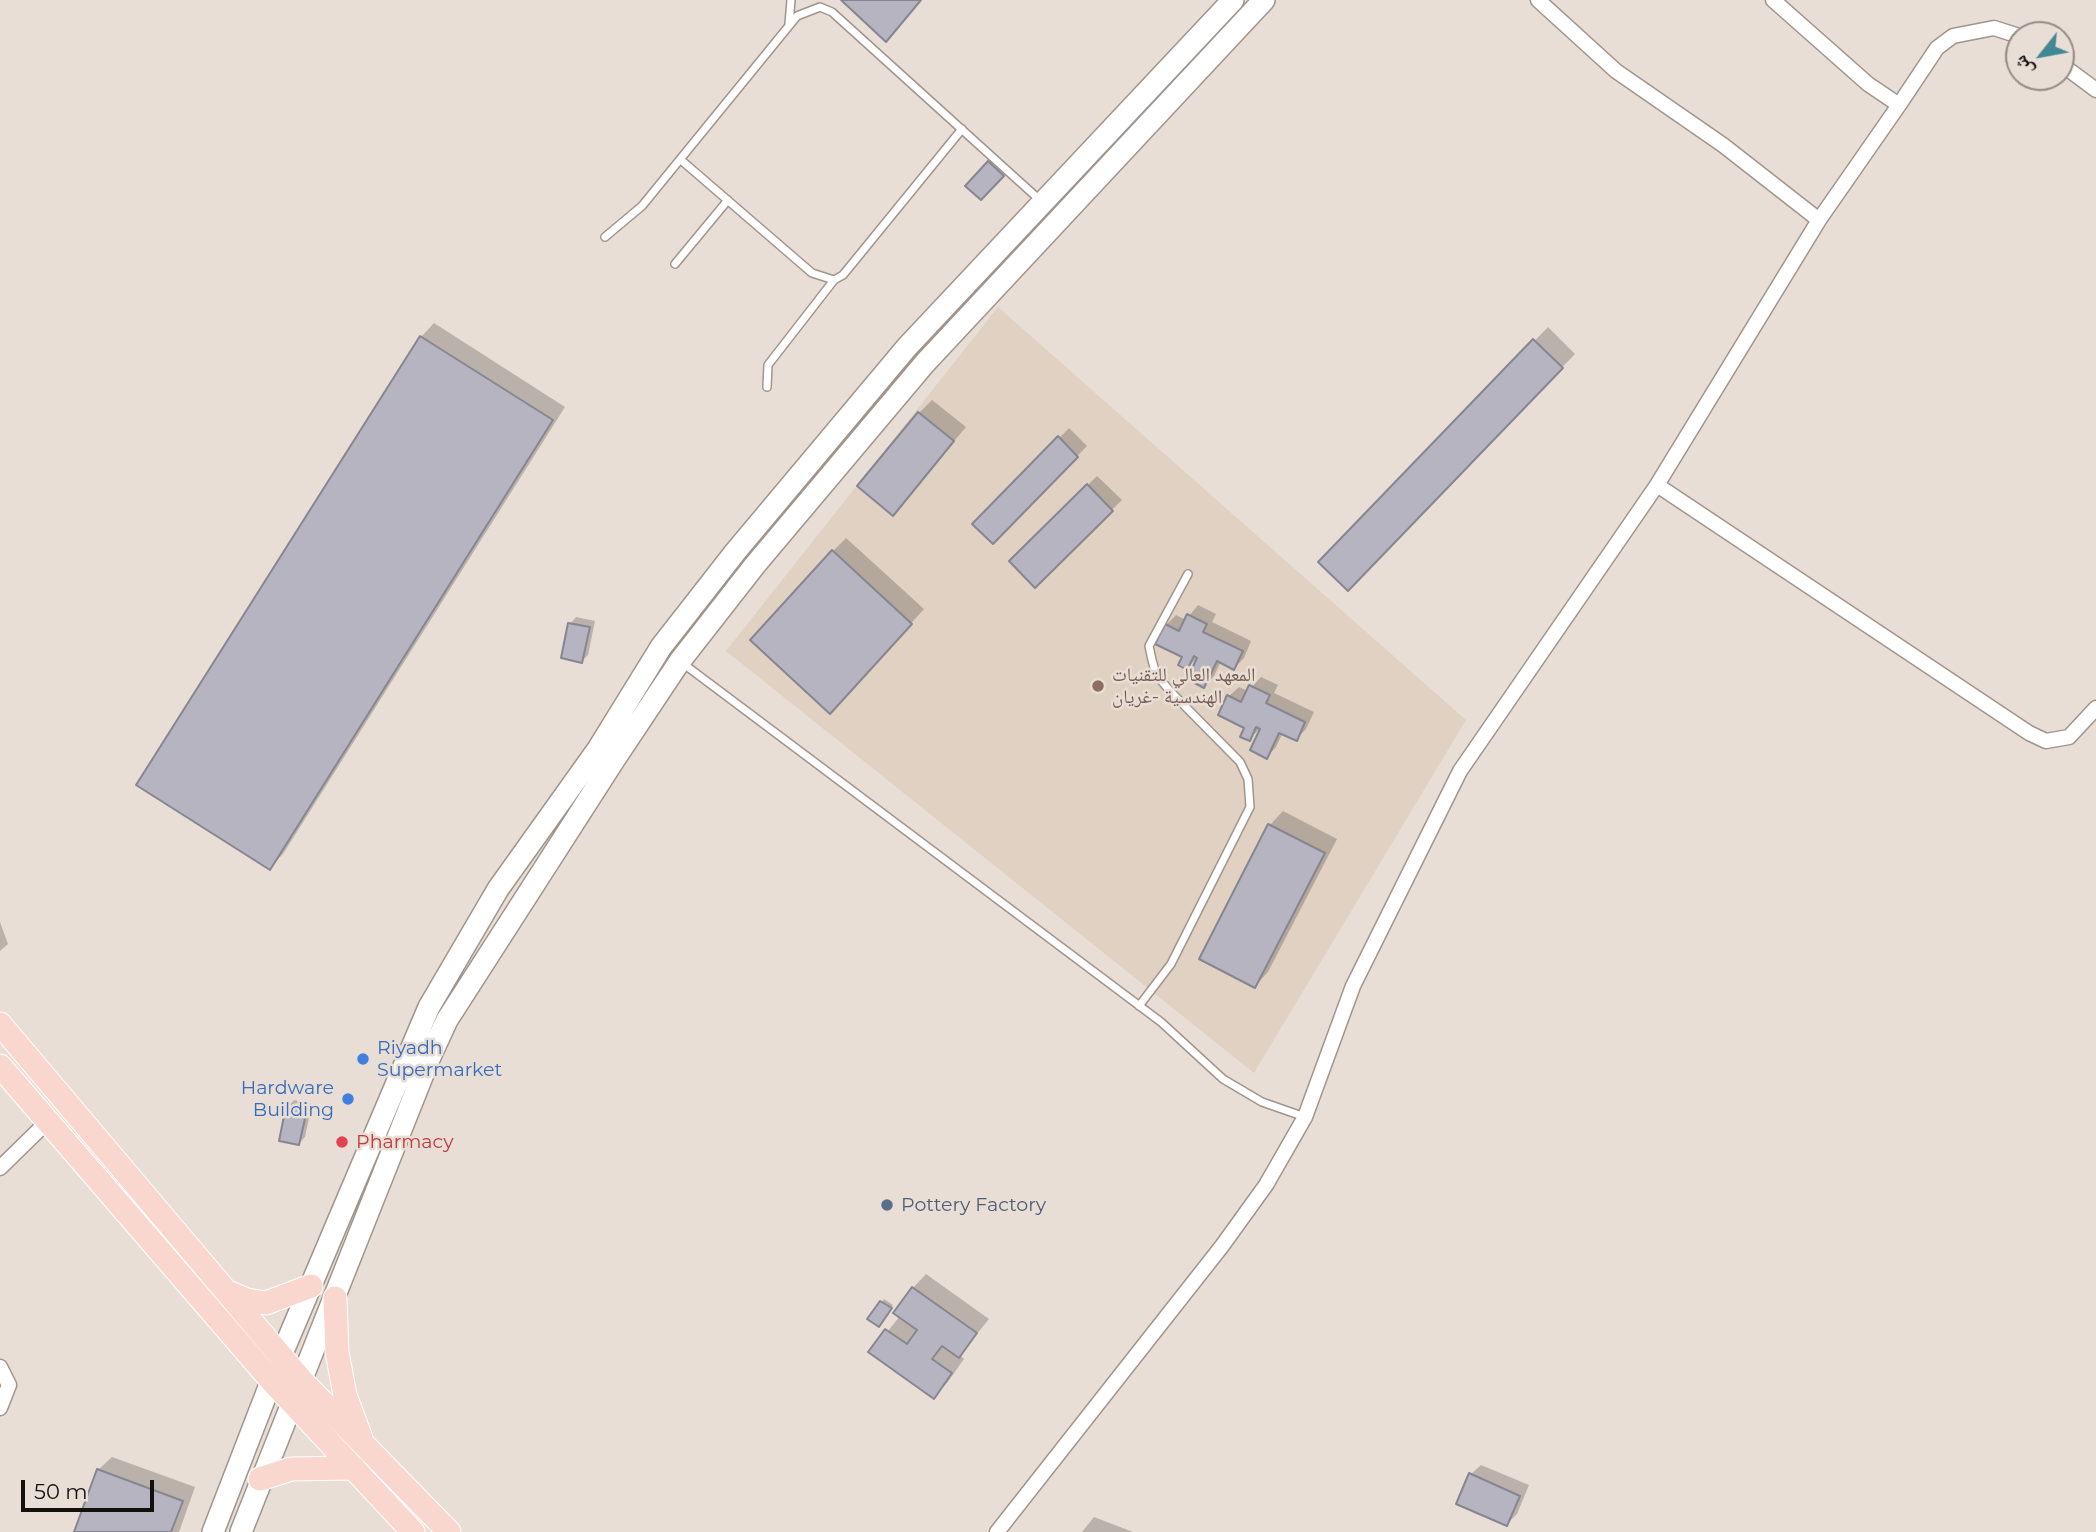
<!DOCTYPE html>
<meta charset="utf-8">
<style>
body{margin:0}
#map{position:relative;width:2096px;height:1532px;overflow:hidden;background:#e8ded5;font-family:Montserrat,"Noto Naskh Arabic",sans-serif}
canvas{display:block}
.north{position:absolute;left:2005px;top:21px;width:70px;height:70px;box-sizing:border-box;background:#e8ded5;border:2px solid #938c85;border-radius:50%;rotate:239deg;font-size:19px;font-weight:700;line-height:28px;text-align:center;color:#13100d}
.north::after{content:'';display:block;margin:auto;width:24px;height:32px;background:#428794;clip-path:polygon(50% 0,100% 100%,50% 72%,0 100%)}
.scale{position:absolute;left:21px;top:1480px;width:133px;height:32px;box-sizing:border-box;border:4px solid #13100d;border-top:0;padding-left:9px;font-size:21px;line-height:24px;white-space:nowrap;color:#13100d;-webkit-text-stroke:5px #e8ded5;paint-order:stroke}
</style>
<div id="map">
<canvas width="2096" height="1532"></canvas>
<div class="north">ش</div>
<div class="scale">50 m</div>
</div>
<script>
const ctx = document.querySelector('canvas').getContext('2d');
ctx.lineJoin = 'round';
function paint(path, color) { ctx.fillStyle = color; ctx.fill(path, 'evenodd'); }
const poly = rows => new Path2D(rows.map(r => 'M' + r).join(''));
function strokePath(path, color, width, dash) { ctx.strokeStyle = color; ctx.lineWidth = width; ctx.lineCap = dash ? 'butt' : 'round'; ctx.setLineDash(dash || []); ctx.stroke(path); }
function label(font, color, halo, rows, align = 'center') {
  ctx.font = font + ' Montserrat,"Noto Naskh Arabic",sans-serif'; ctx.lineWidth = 5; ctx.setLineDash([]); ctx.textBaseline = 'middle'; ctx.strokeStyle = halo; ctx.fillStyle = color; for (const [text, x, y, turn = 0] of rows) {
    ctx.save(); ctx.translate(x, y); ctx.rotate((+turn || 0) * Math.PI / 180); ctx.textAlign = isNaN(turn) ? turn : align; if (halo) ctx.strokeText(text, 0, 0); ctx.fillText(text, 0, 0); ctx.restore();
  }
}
const built = poly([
 [998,307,1466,720,1254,1073,726,651]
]);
const shadow = poly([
 [995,156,1008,169,981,198,968,186],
 [434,323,565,407,283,854,269,868,138,784,421,337],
 [1548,327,1575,354,1348,589,1321,562],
 [932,400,966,427,893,513,919,413],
 [1069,428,1087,446,993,542,975,524],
 [1097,476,1122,500,1035,585,1011,561],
 [846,538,924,609,843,698,833,551],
 [1198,605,1216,614,1212,622,1251,641,1244,658,1234,668,1221,661,1214,676,1204,686,1200,655,1187,668,1184,656,1166,625,1176,615,1186,620],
 [576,617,595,621,588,655,582,661,570,624],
 [1261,677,1278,685,1274,693,1314,712,1306,729,1296,739,1283,732,1276,747,1267,757,1263,726,1249,739,1247,727,1229,696,1239,687,1248,691],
 [1283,811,1337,839,1268,972,1255,986,1201,958,1270,825],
 [0,922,8,944,0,951],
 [294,1100,312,1104,305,1137,299,1143,288,1107],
 [926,1274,989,1319,960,1355,964,1359,947,1383,934,1396,871,1352,900,1316,913,1288],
 [884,1299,893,1305,882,1323,870,1319],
 [112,1457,195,1487,179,1532,76,1532,98,1470],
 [1481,1465,1529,1485,1517,1514,1507,1524,1471,1474],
 [1094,1517,1133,1532,1082,1532]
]);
const building = poly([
 [841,0,921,0,886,42,841,0],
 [988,161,1004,176,981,200,965,186,988,161],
 [420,336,553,420,270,870,136,785,420,336],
 [1533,339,1563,368,1348,591,1318,562,1533,339],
 [918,412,954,441,893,516,857,486,918,412],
 [1058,436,1078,457,993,544,972,524,1058,436],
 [1087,484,1113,511,1035,588,1009,561,1087,484],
 [832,550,912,624,830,714,750,640,832,550],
 [1187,614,1207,624,1203,632,1243,651,1234,670,1217,661,1204,688,1187,679,1197,658,1194,656,1187,670,1178,665,1182,657,1155,644,1165,624,1179,631,1187,614],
 [568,623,590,627,582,663,561,658,568,623],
 [1249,685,1270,695,1266,703,1305,722,1297,741,1279,733,1267,759,1250,750,1260,729,1256,727,1250,741,1240,737,1244,728,1218,715,1227,695,1241,702,1249,685],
 [1268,824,1325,853,1255,988,1199,959,1268,824],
 [286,1106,307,1110,299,1145,279,1141,286,1106],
 [912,1287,977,1333,959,1358,942,1346,932,1359,952,1373,934,1399,868,1352,885,1329,907,1344,917,1330,893,1313,912,1287],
 [880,1301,892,1308,879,1327,867,1319,880,1301],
 [97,1469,183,1501,171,1532,74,1532,97,1469],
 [1469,1473,1520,1496,1507,1526,1456,1504,1469,1473]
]);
const service = poly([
 [789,24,791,0],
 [681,160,812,273,834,280,843,275,962,129],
 [605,237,642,206,797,16,820,7,832,12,1042,202],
 [675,264,728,200],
 [767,387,768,365,834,280],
 [681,662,1161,1022,1223,1079,1262,1102,1305,1117],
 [1139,1006,1171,964,1250,807,1248,779,1240,762,1169,690,1156,674,1152,660,1149,646,1188,574]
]);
const minor = poly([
 [1773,0,1868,84,1899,105,1819,220],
 [2061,64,2096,90],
 [1899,105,1937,48,1953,36,1994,28,2019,36],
 [1657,485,2029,733,2046,741,2069,737,2096,708],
 [0,1168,47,1122],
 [0,1367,9,1385,0,1408],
 [997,1532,1222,1246,1266,1185,1305,1117,1353,986,1460,771,1657,485,1819,220,1723,145,1616,71,1538,0]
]);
const secondary = poly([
 [213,1532,281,1356,429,1007,498,889,598,749,661,647,736,551,907,347,1233,0],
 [241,1532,429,1059,447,1020,614,760,680,661,755,565,925,363,1264,0]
]);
const primary = poly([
 [0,1024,302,1381,449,1532],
 [0,1066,271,1380,413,1532],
 [228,1292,247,1300,266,1303,311,1286],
 [335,1298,337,1352,345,1395,361,1438],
 [260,1479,291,1469,354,1468]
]);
const markers = [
 [1098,686,7,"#8d6e63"],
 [363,1059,7,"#3f7fe0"],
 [348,1099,7,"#3f7fe0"],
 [342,1142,7,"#e0444e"],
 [887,1205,7,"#5c6f8a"]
];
const educationNames = [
 ["المعهد العالي للتقنيات",1112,675],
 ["الهندسية -غريان",1112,697]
];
const shopNames = [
 ["Riyadh",377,1048],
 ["Supermarket",377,1070],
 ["Hardware",334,1088,"right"],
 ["Building",334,1110,"right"]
];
const healthNames = [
 ["Pharmacy",356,1142]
];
const serviceNames = [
 ["Pottery Factory",901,1205]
];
paint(built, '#e1d1c2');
paint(shadow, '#0003');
paint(building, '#b5b4c0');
strokePath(building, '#868691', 2);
strokePath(service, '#9f958d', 10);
strokePath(minor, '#9f958d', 17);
strokePath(secondary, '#9f958d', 24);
strokePath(primary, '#fff', 25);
strokePath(service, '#fff', 7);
strokePath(minor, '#fff', 14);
strokePath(secondary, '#fff', 21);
strokePath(primary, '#f9d7ce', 23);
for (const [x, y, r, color] of markers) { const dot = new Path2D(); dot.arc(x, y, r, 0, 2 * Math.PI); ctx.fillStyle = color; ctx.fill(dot); strokePath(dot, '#e8ded5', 2.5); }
label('19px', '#785e54', '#e8ded5', educationNames, 'left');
label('19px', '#366cbe', '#e8ded5', shopNames, 'left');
label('19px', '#be3a42', '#e8ded5', healthNames, 'left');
label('19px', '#4e5e75', '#e8ded5', serviceNames, 'left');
</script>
